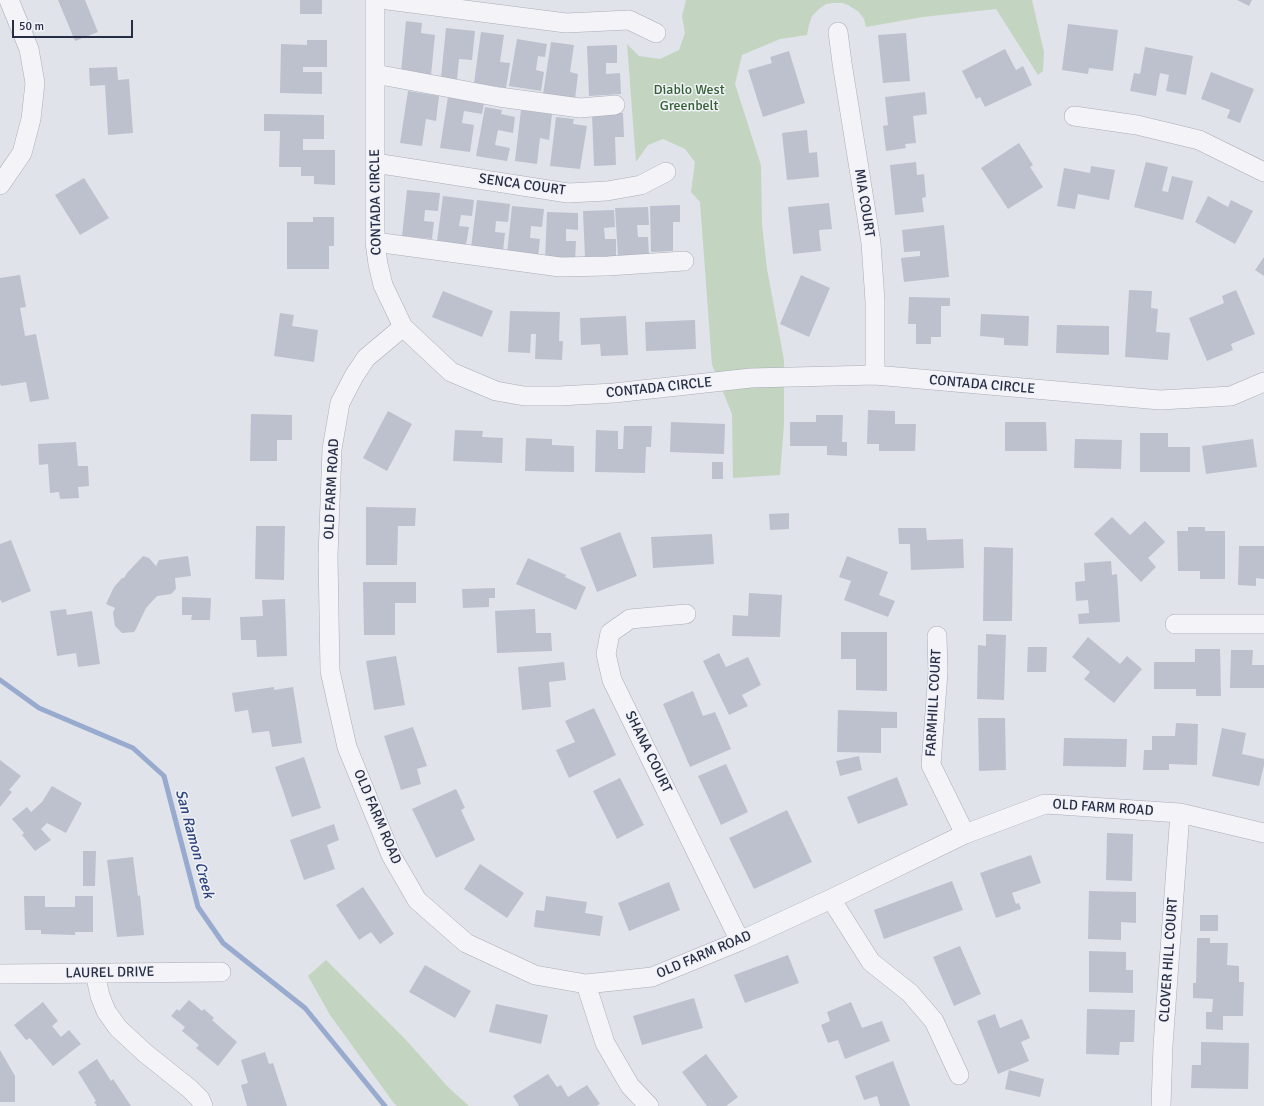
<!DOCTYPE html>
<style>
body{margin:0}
#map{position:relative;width:1264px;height:1106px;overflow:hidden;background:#e0e3ea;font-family:Signika,sans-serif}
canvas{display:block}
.scale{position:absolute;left:12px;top:20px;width:121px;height:18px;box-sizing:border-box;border:2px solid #272d44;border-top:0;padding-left:5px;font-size:12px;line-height:14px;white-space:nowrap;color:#272d44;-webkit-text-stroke:3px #f0f2f8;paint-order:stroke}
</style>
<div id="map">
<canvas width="1264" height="1106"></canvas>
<div class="scale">50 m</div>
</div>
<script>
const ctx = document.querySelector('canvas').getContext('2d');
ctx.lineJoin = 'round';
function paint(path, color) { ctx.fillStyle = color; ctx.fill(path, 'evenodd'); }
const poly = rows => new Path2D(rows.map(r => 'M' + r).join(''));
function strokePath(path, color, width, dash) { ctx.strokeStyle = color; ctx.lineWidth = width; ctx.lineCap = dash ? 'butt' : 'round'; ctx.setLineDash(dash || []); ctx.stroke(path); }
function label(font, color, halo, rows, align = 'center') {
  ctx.font = font + ' Signika,sans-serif'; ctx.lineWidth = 3; ctx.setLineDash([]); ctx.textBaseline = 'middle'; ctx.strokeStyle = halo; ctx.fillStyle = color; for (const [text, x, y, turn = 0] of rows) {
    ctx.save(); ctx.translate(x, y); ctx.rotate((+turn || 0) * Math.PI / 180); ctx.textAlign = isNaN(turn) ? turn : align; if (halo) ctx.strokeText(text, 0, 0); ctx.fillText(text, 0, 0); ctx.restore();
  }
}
const green = poly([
 [686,0,1032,0,1044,52,1043,71,1038,75,996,9,923,17,866,27,864,19,859,12,848,5,842,3,834,3,826,4,819,9,812,16,809,25,807,35,780,39,742,55,735,84,761,165,762,224,767,269,784,360,784,425,780,475,733,478,732,414,712,365,700,202,691,192,695,162,685,149,663,139,648,145,636,162,627,44,639,56,660,59,679,50,685,33,682,16],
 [326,960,407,1041,448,1087,469,1106,397,1106,393,1102,330,1015,308,976]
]);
const stream = poly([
 [0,680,39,708,133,748,164,776,198,907,223,943,305,1008,385,1106]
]);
const building = poly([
 [58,0,85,0,98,32,75,41],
 [300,0,322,0,322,14,300,14],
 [1237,0,1252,0,1249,6],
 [406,21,422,23,421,33,435,35,431,75,401,72],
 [1068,24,1118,30,1113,71,1089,68,1088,74,1062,70],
 [446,28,475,31,472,60,459,59,457,80,441,78],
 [481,32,504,35,500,62,510,63,506,88,474,83],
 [906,33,910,81,883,83,878,35],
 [517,39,547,44,545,57,538,56,536,70,544,72,541,91,509,86],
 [307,40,327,40,327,67,303,67,303,72,322,72,322,94,280,93,281,44,307,45],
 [551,42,574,45,570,72,578,74,575,99,543,94],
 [617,45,617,63,606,63,606,74,620,73,621,94,589,96,587,46],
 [1145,47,1193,56,1186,95,1166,91,1169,75,1160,73,1156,96,1130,91,1134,73,1140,74],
 [1005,49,1016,70,1023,66,1032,85,985,107,980,97,976,99,962,71],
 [789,51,805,103,763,117,748,70,772,63,770,57],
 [117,67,118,80,129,79,133,133,108,135,105,85,90,86,89,68],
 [1211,72,1254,89,1240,123,1227,118,1230,110,1201,99],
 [408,91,439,96,436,121,426,119,422,146,400,143],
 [925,92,927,114,913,116,916,143,905,144,906,148,886,151,883,126,888,125,885,97],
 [448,97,484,103,482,114,464,111,462,123,474,125,470,152,440,148],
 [485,107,502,110,501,114,515,117,513,133,498,130,495,145,510,148,507,161,476,156],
 [521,110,552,114,549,140,540,138,537,164,515,161],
 [623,113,624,137,615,137,616,165,594,166,592,114],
 [264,114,324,115,324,139,303,139,303,150,335,150,335,185,314,184,314,176,301,176,301,167,279,167,280,131,264,131],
 [556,117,574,119,573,124,587,126,580,169,550,166],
 [807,130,809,153,817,152,819,177,787,180,782,133],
 [1019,143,1033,165,1030,167,1043,187,1008,209,981,168],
 [916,162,917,175,924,174,926,197,922,198,924,212,895,215,890,165],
 [1146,162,1168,167,1162,191,1168,192,1172,176,1193,181,1183,220,1134,207],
 [1091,166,1115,170,1109,200,1078,194,1075,209,1057,206,1064,168,1090,173],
 [84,178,109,218,80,235,55,195],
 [407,190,440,193,438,211,425,210,424,221,434,222,432,239,402,236],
 [443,196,474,200,472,216,461,215,459,226,469,227,466,245,437,241],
 [1208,196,1228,207,1231,200,1253,211,1235,244,1195,222],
 [477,200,510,204,508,222,496,221,495,232,505,233,503,251,471,247],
 [829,203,832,229,819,230,821,251,793,254,788,207],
 [680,205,680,222,673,222,673,251,651,252,650,206],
 [512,206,544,209,542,227,531,226,530,238,540,239,538,257,507,254],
 [648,207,649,225,637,225,638,237,648,237,649,255,618,256,615,208],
 [614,210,615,227,604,228,605,239,616,239,616,257,585,258,583,211],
 [547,212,578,213,578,230,566,229,566,241,576,241,575,262,545,261],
 [313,217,334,217,334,246,329,246,329,269,287,269,287,222,313,222],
 [944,225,949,277,904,282,901,258,920,256,920,251,904,252,902,230],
 [1264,257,1264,276,1255,270],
 [20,275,26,307,20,308,25,336,36,334,49,399,30,402,26,382,1,386,0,383,0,278],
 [801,275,830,288,809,337,780,324],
 [1129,290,1152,291,1151,308,1158,309,1156,332,1170,333,1168,360,1125,357],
 [1236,290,1255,334,1231,344,1233,350,1207,361,1189,318,1224,303,1222,296],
 [443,291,493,311,482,337,432,317],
 [909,297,950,298,950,306,941,306,941,337,931,337,931,344,916,344,916,324,908,324],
 [510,311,560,312,559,341,563,341,562,360,535,359,536,334,531,334,530,353,508,352],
 [280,313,294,315,292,326,318,330,314,362,274,356],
 [981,314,1029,316,1028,346,1004,345,1004,338,980,336],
 [626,316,628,355,601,356,600,344,581,345,580,318],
 [695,320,696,349,646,351,645,322],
 [1057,325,1109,326,1109,355,1056,353],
 [868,410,895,411,895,424,916,424,915,451,879,451,879,444,867,444],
 [388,411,412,424,387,471,363,458],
 [251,414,292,415,292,440,277,440,277,461,250,461],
 [816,415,843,415,842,442,847,442,847,456,827,455,827,446,790,446,790,422,816,422],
 [671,422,725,424,724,454,670,452],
 [1005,422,1046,422,1047,451,1005,451],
 [624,426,652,426,651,447,646,447,645,473,595,472,596,430,618,431,618,449,623,449],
 [455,430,483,431,482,437,503,438,502,463,453,461],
 [1140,433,1168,433,1168,447,1190,447,1190,472,1140,472],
 [526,438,552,439,552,445,574,446,574,472,525,471],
 [1075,439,1122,440,1121,469,1074,468],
 [1253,439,1257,467,1206,474,1202,446],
 [76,442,78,466,88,466,89,486,78,487,79,498,60,499,59,492,50,493,48,464,39,465,38,444],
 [712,462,723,462,723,479,712,479],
 [366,507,416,508,415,526,398,526,397,565,366,565],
 [789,513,789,529,770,530,769,514],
 [1112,517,1130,535,1145,521,1165,542,1148,558,1156,567,1141,582,1094,534],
 [256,526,285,526,284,580,255,579],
 [1188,527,1205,527,1205,531,1225,531,1225,579,1200,579,1200,571,1178,571,1177,531,1188,531],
 [898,528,926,528,927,540,963,539,964,568,911,570,910,544,899,544],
 [620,532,637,576,597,592,580,548],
 [712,534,714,564,653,568,651,537],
 [11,540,31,591,2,603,0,599,0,544],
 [1239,546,1264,546,1264,579,1256,578,1256,586,1238,585],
 [984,547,1013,548,1012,621,983,621],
 [143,556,149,558,156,566,159,560,188,556,191,576,175,578,176,589,171,594,157,596,146,608,136,629,134,632,122,633,115,626,113,613,115,608,106,604,114,587,122,578,124,578,127,573],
 [847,556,888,572,879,595,895,601,888,617,844,600,851,581,839,577],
 [528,558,566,575,565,577,586,587,576,610,516,584],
 [1111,561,1112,575,1117,574,1120,622,1079,624,1078,614,1089,613,1088,600,1076,601,1075,582,1085,581,1084,563],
 [363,582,416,582,416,603,395,603,395,635,364,635],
 [495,588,495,598,489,598,489,607,463,608,462,589],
 [749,593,782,595,780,637,732,636,733,615,748,616],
 [182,597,211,598,210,620,191,620,192,615,182,615],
 [285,599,287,656,257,657,256,640,241,640,240,617,263,616,262,600],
 [66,609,67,615,92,611,100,664,78,667,76,653,57,656,50,611],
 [535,609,536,633,551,633,552,651,497,653,495,611],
 [841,632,887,632,887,691,856,690,856,659,841,659],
 [986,634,1006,635,1004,700,977,699,978,645,986,646],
 [1088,637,1120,664,1127,656,1142,669,1114,703,1084,679,1090,672,1072,657],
 [1028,647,1047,647,1046,672,1027,672],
 [1195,649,1220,649,1221,696,1196,696,1196,689,1154,689,1154,662,1195,662],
 [1231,650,1253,650,1252,665,1264,665,1264,688,1230,688],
 [719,653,726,667,748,657,761,685,742,695,748,706,729,715,703,661],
 [396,656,405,705,374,710,366,661],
 [564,662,566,680,549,682,551,707,522,710,518,667],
 [274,687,274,690,293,687,302,743,272,747,269,731,252,733,248,710,235,712,232,693],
 [693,691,703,716,715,712,731,749,690,767,663,704],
 [594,708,616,755,569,778,556,750,575,742,565,721],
 [838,710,897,712,897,728,881,728,881,753,837,752],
 [978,718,1005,718,1006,770,979,771],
 [1176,723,1198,724,1197,765,1169,764,1169,770,1143,770,1144,750,1152,750,1152,736,1175,736],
 [413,727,427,766,417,769,421,784,401,790,384,736],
 [1222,728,1246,733,1242,754,1264,759,1264,765,1259,786,1212,776],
 [1064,738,1127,739,1126,767,1063,766],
 [859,756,862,770,840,776,836,761],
 [304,757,321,808,292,817,275,767],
 [0,760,21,776,9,790,12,792,0,807],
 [726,764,748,812,721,825,698,776],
 [897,777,908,805,858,824,847,797],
 [620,778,644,825,617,839,593,791],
 [52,786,82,803,66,833,47,823,41,829,51,840,35,851,22,835,24,833,12,819,27,807,31,812,42,802],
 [456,789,465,808,461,810,475,840,436,858,412,809],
 [787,810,812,862,754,889,729,838],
 [334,824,339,840,327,845,335,869,304,880,290,840],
 [1107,833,1133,834,1132,881,1106,880],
 [83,851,96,851,95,886,83,886],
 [1031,855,1041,883,1012,893,1016,904,1019,903,1021,909,996,918,980,873],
 [133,857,138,896,140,895,144,935,117,937,107,860],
 [480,864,524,893,507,918,464,889],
 [952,881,963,910,884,939,874,910],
 [669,882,680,910,629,931,618,903],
 [363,887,394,934,380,944,371,932,359,940,336,905],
 [1089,891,1136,892,1136,923,1121,922,1121,940,1088,939],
 [24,896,45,896,45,907,75,907,75,896,93,896,93,932,75,932,75,935,41,934,41,930,25,930],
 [546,896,587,902,585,913,603,916,600,936,534,927,536,910,544,911],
 [1200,915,1218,915,1218,931,1200,931],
 [1197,938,1210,938,1210,943,1228,943,1227,965,1239,966,1239,982,1244,982,1243,1016,1223,1016,1223,1030,1206,1029,1206,1012,1212,1012,1213,999,1193,998,1193,983,1196,983],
 [960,946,981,994,954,1006,933,957],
 [1089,951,1126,952,1126,970,1133,970,1133,993,1089,992],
 [788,955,799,983,745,1003,734,975],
 [425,965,471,991,455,1018,409,992],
 [694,998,703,1028,642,1045,633,1016],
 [189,1000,202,1011,204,1009,214,1018,212,1020,237,1042,218,1066,196,1048,199,1045,182,1031,185,1027,171,1016,177,1009,179,1011],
 [43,1002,58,1021,52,1026,61,1037,69,1030,81,1044,53,1066,30,1038,26,1040,14,1025],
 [851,1002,862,1028,882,1021,890,1041,845,1059,838,1040,828,1043,821,1025,830,1021,827,1012],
 [496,1004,548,1015,541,1044,489,1032],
 [1087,1009,1135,1010,1134,1042,1120,1042,1119,1055,1086,1054],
 [995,1014,1000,1028,1022,1019,1030,1038,1021,1042,1029,1061,998,1074,977,1021],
 [1201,1042,1249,1043,1248,1089,1191,1088,1192,1065,1201,1065],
 [0,1050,15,1076,15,1102,0,1102],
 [265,1052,269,1064,273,1063,287,1106,247,1106,241,1085,248,1083,241,1060],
 [706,1054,738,1097,726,1106,707,1106,682,1072],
 [97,1059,111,1081,113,1079,131,1106,97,1106,94,1102,96,1101,78,1072],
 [893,1061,910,1106,880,1106,877,1096,864,1100,855,1076],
 [1009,1070,1044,1079,1040,1097,1005,1089],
 [548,1074,557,1087,561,1085,568,1097,587,1085,600,1104,596,1106,519,1106,513,1096]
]);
const minor = poly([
 [375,0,375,242,378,264,383,285,403,327,451,372,496,391,524,396,559,396,614,393,751,378,875,375,1160,400,1231,396,1264,382],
 [388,0,566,23,629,20,656,33],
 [838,32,842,63,871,243,875,301,875,375],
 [375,74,499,97,580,108,615,105],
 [1074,116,1137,125,1199,140,1264,172],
 [375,163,568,193,607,191,641,185,666,172],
 [0,185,22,153,31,119,35,83,29,49,9,0],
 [375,242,560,267,608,266,684,261],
 [403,327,366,358,354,376,340,403,332,449,328,556,330,671,347,747,391,855,417,900,466,943,535,975,586,984,652,977,740,941,831,899,965,834,1045,804,1180,813,1264,833],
 [686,614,630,619,610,633,606,654,612,680,740,941],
 [1175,624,1264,624],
 [937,636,938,672,931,765,965,834],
 [831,899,871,962,910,993,934,1021,959,1075],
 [95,973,100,996,106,1011,118,1028,145,1053,190,1089,200,1099,203,1106],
 [0,974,221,972],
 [586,984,605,1043,630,1086,649,1106],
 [1161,1106,1163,1045,1180,813]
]);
const parkNames = [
 ["Diablo West",689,90],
 ["Greenbelt",689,106]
];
const streetNames = [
 ["SENCA COURT",522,185,8],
 ["CONTADA CIRCLE",376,202,-91],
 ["MIA COURT",864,203,81],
 ["CONTADA CIRCLE",982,385,5],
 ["CONTADA CIRCLE",659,388,-6],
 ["OLD FARM ROAD",332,489,-87],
 ["FARMHILL COURT",934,703,-87],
 ["SHANA COURT",648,752,64],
 ["OLD FARM ROAD",1103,808,4],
 ["OLD FARM ROAD",377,817,67],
 ["OLD FARM ROAD",704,955,-23],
 ["CLOVER HILL COURT",1169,960,-86],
 ["LAUREL DRIVE",110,973,-1]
];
const waterNames = [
 ["San Ramon Creek",194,844,75]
];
paint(green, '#c3d5c1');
strokePath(stream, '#98aacd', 5);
paint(building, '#bdc1ce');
strokePath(minor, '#a8acb8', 20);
strokePath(minor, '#f4f4f8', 19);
label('14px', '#356133', '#f0f2f8', parkNames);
label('14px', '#272d44', '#f0f2f8', streetNames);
label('italic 15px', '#2e447b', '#f0f2f8', waterNames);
</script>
